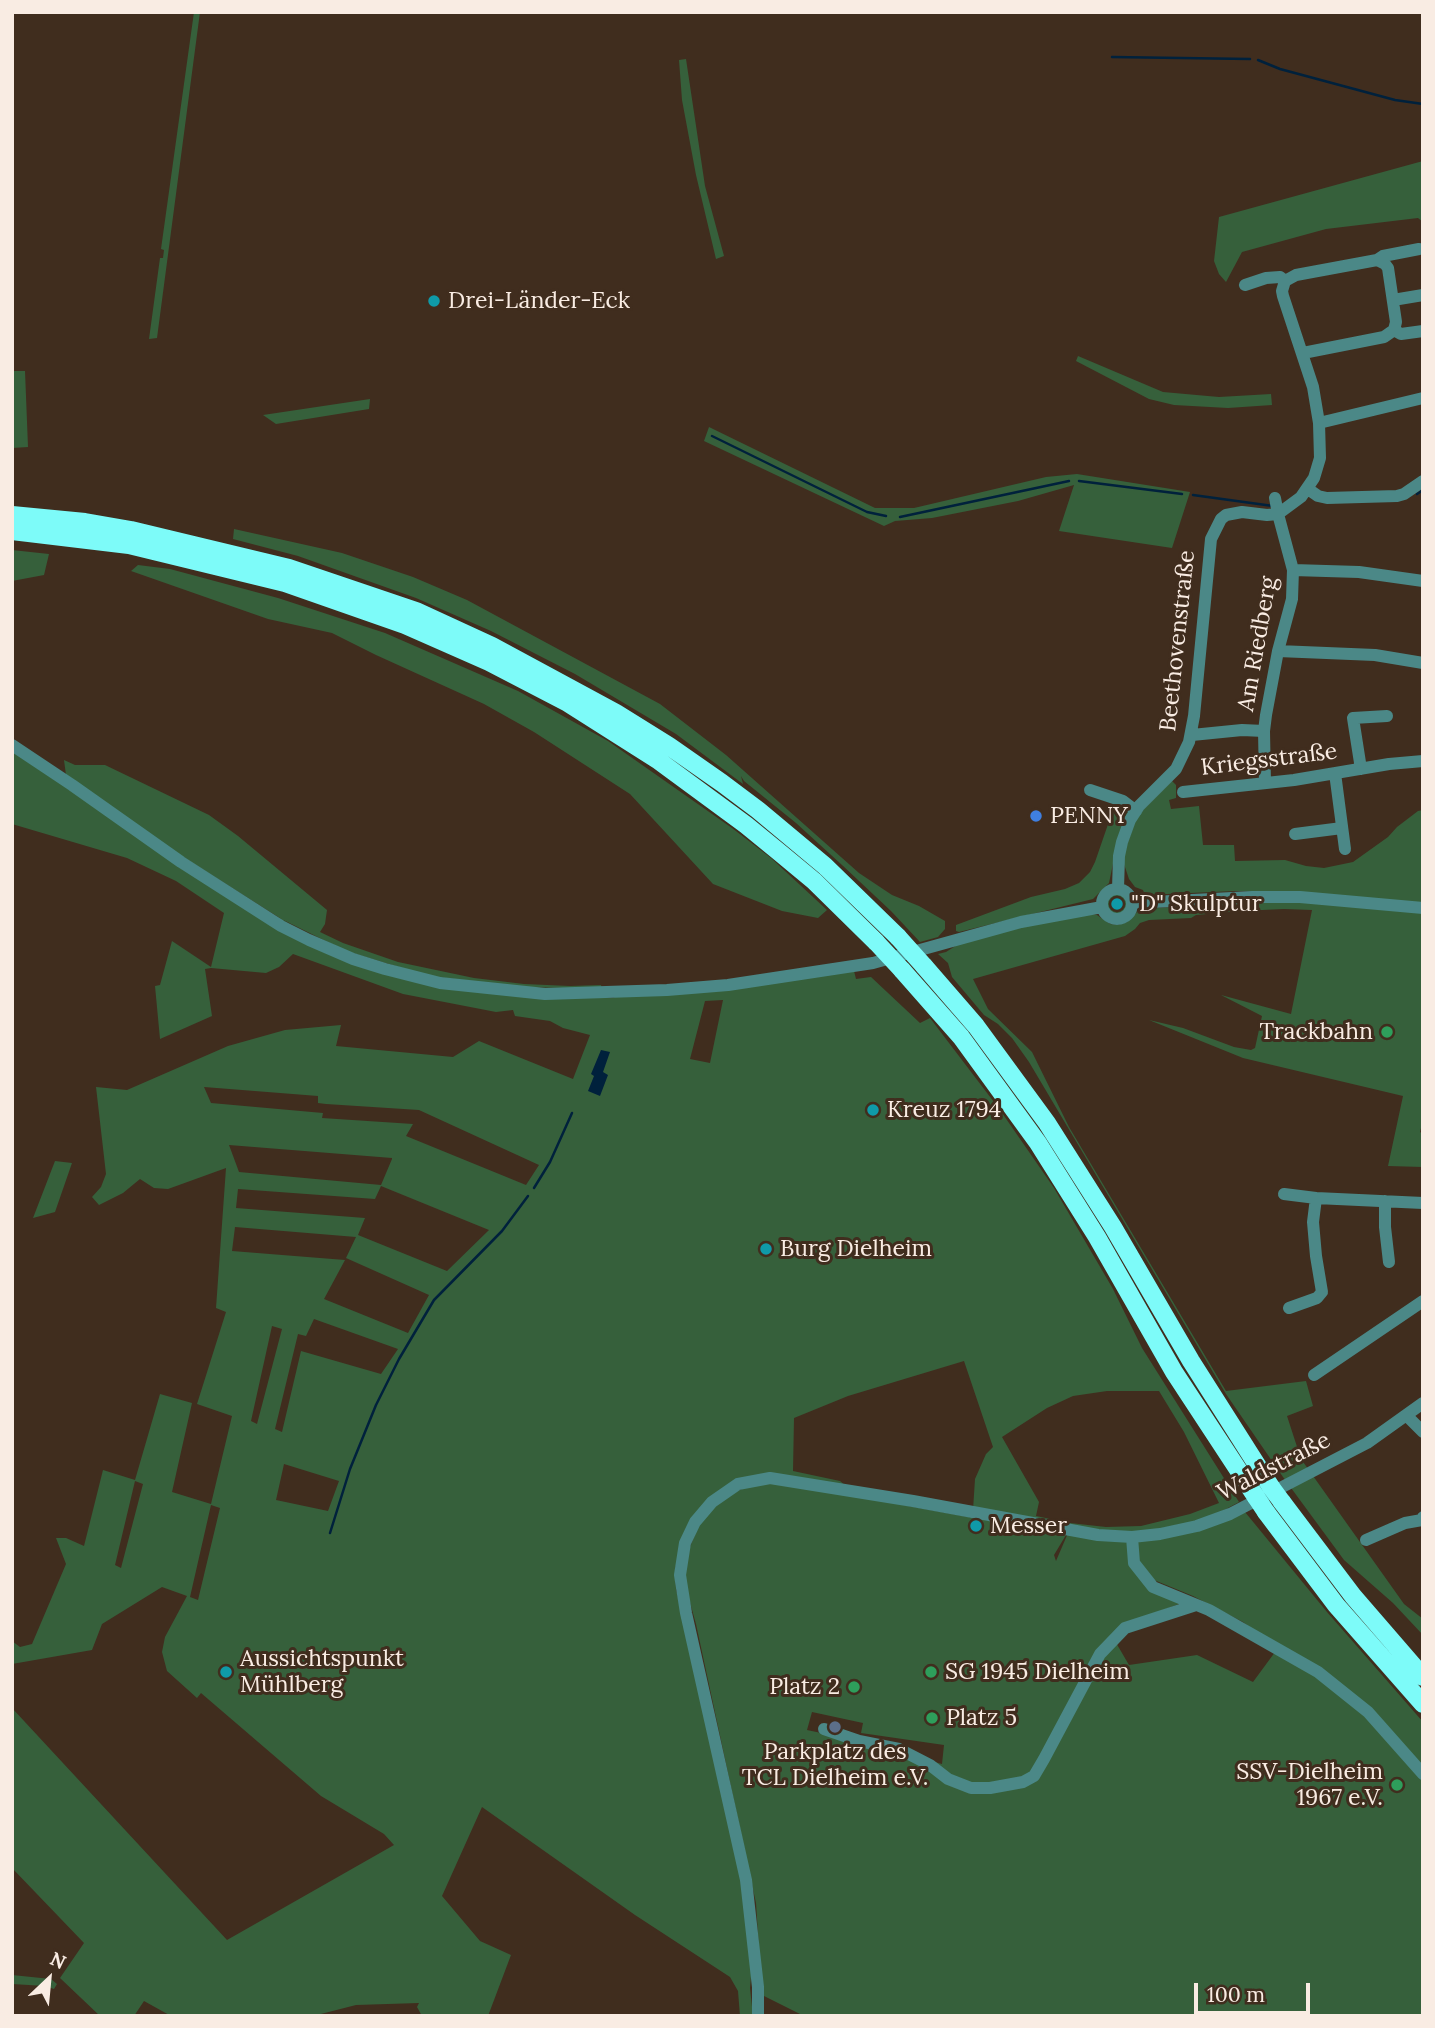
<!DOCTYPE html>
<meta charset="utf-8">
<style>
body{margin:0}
#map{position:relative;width:1435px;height:2028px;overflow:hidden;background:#402d1e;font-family:Lora,serif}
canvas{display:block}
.frame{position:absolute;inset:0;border:14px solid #f9ece3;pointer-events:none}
.north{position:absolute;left:14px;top:1944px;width:70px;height:70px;-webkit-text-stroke:5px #402d1e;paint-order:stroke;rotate:26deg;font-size:19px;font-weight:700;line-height:28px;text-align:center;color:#f9ece3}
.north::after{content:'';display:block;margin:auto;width:24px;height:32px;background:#f9ece3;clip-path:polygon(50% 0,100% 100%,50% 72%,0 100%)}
.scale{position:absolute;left:1194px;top:1983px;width:116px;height:32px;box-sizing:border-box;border:4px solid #f9ece3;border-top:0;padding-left:9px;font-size:21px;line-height:24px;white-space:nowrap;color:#f9ece3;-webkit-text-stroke:5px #402d1e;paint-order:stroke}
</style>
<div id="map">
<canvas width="1435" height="2028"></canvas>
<div class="frame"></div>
<div class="north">N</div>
<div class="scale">100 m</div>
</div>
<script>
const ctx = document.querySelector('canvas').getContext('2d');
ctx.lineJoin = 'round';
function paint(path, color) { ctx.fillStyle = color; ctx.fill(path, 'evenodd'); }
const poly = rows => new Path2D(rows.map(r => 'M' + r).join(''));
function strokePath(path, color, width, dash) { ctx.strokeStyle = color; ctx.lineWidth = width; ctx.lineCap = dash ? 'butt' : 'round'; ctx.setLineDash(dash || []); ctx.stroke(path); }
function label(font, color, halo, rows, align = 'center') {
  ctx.font = font + ' Lora,serif'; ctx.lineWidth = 6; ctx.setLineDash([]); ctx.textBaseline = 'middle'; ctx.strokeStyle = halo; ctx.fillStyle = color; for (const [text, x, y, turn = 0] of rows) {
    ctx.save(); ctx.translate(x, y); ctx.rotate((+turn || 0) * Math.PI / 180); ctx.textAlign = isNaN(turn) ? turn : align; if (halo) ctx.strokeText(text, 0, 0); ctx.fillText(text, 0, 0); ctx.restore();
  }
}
const green = poly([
 [194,12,200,12,157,338,149,339,160,258,163,258,164,250,161,249],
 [686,59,705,186,724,256,716,259,696,175,682,100,679,60],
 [1423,161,1423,222,1418,218,1326,229,1242,252,1226,282,1219,274,1214,261,1219,217],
 [1078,356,1163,392,1219,397,1271,394,1272,405,1228,408,1174,405,1149,399,1076,361],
 [12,371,25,371,28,447,12,448],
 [370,399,369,409,276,424,263,415],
 [709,427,875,508,914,508,1046,477,1077,474,1190,492,1172,548,1059,531,1074,485,1018,501,932,518,895,521,884,526,704,441],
 [234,529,342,553,413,577,467,600,660,704,726,755,859,873,892,895,919,906,945,921,945,929,938,937,920,942,891,911,842,865,796,823,744,781,741,776,743,784,676,734,575,674,491,631,416,598,298,556,233,539],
 [12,550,49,554,44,575,12,581],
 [138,565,170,569,278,598,385,633,518,691,608,741,732,828,771,858,827,910,818,918,782,911,713,884,630,794,534,732,484,704,376,655,332,633,268,619,131,571],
 [12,749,348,961,517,996,613,998,617,996,854,971,856,979,871,977,920,1023,930,1018,1000,1110,1054,1188,1113,1289,1142,1348,1239,1502,1213,1516,1162,1531,1112,1533,973,1510,975,1479,986,1454,993,1447,964,1361,848,1396,794,1418,793,1471,840,1481,846,1486,776,1475,703,1505,675,1568,676,1589,739,1862,752,1965,750,1988,753,2016,740,2016,738,1991,730,1977,635,1915,482,1807,442,1896,480,1941,511,1955,488,2016,422,2016,417,2007,419,2003,356,2005,313,2016,171,2016,144,2001,134,2016,100,2016,60,1978,84,1943,12,1868,12,1708,227,1940,394,1845,384,1834,321,1796,201,1693,197,1698,167,1671,162,1652,165,1637,187,1596,162,1587,102,1624,92,1650,12,1664,12,1641,20,1647,32,1644,66,1564,56,1538,66,1538,84,1546,103,1470,135,1480,160,1394,192,1403,172,1492,211,1504,232,1416,197,1404,226,1312,216,1308,226,1168,168,1189,154,1188,140,1179,123,1193,99,1205,92,1197,101,1187,106,1174,96,1087,127,1090,228,1046,285,1030,341,1025,336,1046,453,1057,479,1041,573,1079,590,1035,563,1028,550,1021,515,1016,513,1010,496,1012,403,994,293,954,279,967,266,973,211,968,205,969,212,1016,160,1039,155,986,160,985,172,941,211,967,224,913,176,881,127,858,12,824],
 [723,1000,710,1063,690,1059,705,1001],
 [204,1087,318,1096,318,1103,326,1104,419,1110,539,1165,526,1185,406,1136,413,1124,322,1118,323,1113,211,1103],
 [229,1145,392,1158,392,1159,381,1185,239,1172],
 [381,1186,489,1230,447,1271,358,1235,365,1218,236,1208,238,1189,375,1199],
 [235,1227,356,1237,346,1258,429,1295,408,1333,324,1299,345,1260,232,1251],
 [314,1319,398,1349,381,1374,301,1351,282,1432,275,1429,298,1334,306,1336],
 [272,1326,282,1329,257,1424,251,1421],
 [1107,1391,1159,1391,1184,1432,1219,1503,1190,1514,1141,1526,1106,1527,1070,1523,1036,1516,1039,1502,1002,1437,1047,1408,1073,1396],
 [284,1464,339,1481,328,1511,276,1500],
 [135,1481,143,1484,121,1568,115,1565],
 [211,1505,220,1508,198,1600,190,1597],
 [64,760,75,765,105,765,209,815,238,836,327,910,325,924,320,932,343,943,398,962,474,978,524,984,570,986,601,985,602,989,522,987,429,976,346,951,265,911,198,868,66,775],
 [1172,781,1176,785,1176,798,1169,800,1171,809,1199,806,1203,845,1234,845,1235,861,1285,860,1306,866,1324,868,1353,862,1388,837,1397,827,1418,811,1423,810,1423,904,1292,892,1235,891,1145,895,1143,890,1135,887,1129,879,1124,864,1125,850,1136,819,1144,809],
 [1115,804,1128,809,1127,818,1115,854,1109,883,1093,899,959,932,956,931,956,925,1031,897,1065,889,1079,883,1090,872,1095,862],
 '1106 904a11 11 0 1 1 22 0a11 11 0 1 1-22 0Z',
 [1275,900,1423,911,1423,1120,1420,1132,1423,1134,1423,1167,1388,1166,1403,1096,1243,1058,1149,1020,1183,1028,1234,1047,1251,1050,1255,1048,1262,1016,1221,995,1291,1014,1312,910,1284,909,1240,911,1196,915,1191,918,1149,920,1140,923,1135,929,1125,936,973,979,988,1009,1032,1052,1069,1127,1226,1391,1306,1381,1313,1406,1287,1416,1301,1459,1404,1604,1423,1619,1423,1635,1393,1603,1344,1560,1283,1477,1226,1394,1029,1062,1012,1038,998,1024,984,1015,952,977,948,963,938,954,946,952,960,943,1062,917,1091,914,1097,915,1110,924,1118,925,1127,922,1138,911,1144,909],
 [55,1161,72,1163,55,1212,33,1218],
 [762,1483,784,1483,1066,1535,1054,1555,1056,1561,1068,1533,1101,1540,1245,1512,1327,1612,1423,1722,1423,2016,804,2016,762,1995,756,1903,696,1624,686,1588,686,1566,690,1547,699,1525,713,1507,737,1489],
 [1139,1561,1154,1580,1193,1596,1243,1622,1278,1648,1253,1682,1197,1655,1129,1665,1115,1641,1119,1627,1184,1602,1140,1578],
 [812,1712,863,1723,861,1733,944,1745,942,1764,859,1741,807,1730],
 [12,1975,51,1979,57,1984,54,1989,45,1986,12,1984]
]);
const water = poly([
 [601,1050,610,1052,603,1072,608,1075,600,1096,588,1091,594,1076,591,1074]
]);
const stream = poly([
 [1112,57,1250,59],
 [1258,60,1280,69,1395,100,1423,104],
 [712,436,867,512,886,516],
 [1079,481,1182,494],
 [1417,494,1423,490],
 [1193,495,1273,506],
 [900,517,1069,481],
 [534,1188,550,1162,572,1113],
 [330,1533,350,1469,376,1405,399,1359,434,1300,502,1231,528,1196]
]);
const minor = poly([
 [1245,285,1266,278,1280,277,1285,281],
 [1393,300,1423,295],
 [1394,330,1401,334,1423,331],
 [1303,353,1384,337,1394,330,1396,322,1388,268,1385,264,1377,260],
 [1319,423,1423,398],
 [1308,489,1318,496,1327,498,1397,496,1404,494,1423,481],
 [1275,498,1278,514,1301,497,1314,478,1320,458,1319,423,1313,387,1283,296,1282,291,1285,281,1296,275,1377,260,1383,256,1419,249],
 [1293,570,1359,572,1423,581],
 [1278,651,1375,655,1423,663],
 [1192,735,1242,730,1264,731],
 [12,745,72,785,181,862,281,926,309,940,353,959,385,969,440,983,545,994,667,990,728,985,873,963,1021,922,1102,907],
 [1361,769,1353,718,1387,716],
 [1335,773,1345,849],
 [1090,790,1123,801,1136,811],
 [1183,792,1294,780,1389,764,1423,761],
 [1295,834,1342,828],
 '1102 904a15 15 0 1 1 30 0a15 15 0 1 1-30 0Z',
 [1118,889,1119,856,1122,842,1130,820,1139,806,1176,769,1189,742,1194,716,1211,539,1221,519,1226,515,1242,512,1267,515,1278,514,1293,570,1292,599,1278,651,1266,715,1264,731,1265,783],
 [1132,903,1252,897,1300,897,1423,908],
 [1284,1194,1316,1198,1423,1203],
 [1385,1201,1385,1227,1389,1262],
 [1289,1308,1317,1298,1322,1292,1316,1256,1313,1222,1316,1198],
 [1314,1375,1423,1301],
 [1407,1416,1423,1432],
 [1132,1537,1134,1563,1153,1587,1209,1610,1318,1672,1368,1712,1423,1774],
 [1366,1540,1405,1523,1422,1520,1423,1517],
 [824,1729,859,1741,899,1749,930,1765,948,1779,971,1788,990,1788,1023,1782,1034,1776,1044,1759,1100,1654,1125,1628,1196,1605],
 [758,2016,758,1987,746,1880,686,1613,680,1575,685,1543,695,1522,712,1502,738,1484,770,1478,913,1501,1098,1535,1132,1537,1160,1534,1197,1526,1230,1514,1367,1443,1423,1403]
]);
const highway = poly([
 [12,515,85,522,131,530,289,568,416,611,492,646,616,713,669,746,722,783,758,810,825,866,898,937],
 [12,531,129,545,285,583,405,625,489,662,566,702,659,761,746,825,779,852,814,881,876,942],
 [924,966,976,1026,1047,1123,1113,1227,1191,1361,1271,1487],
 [902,970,961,1037,1038,1143,1097,1237,1174,1372,1256,1497],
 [1282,1502,1353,1596,1423,1677],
 [1266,1512,1336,1605,1423,1704]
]);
const highwayBridge = poly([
 [898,937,924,966],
 [876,942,902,970],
 [1271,1487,1282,1502],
 [1256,1497,1266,1512]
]);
const markers = [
 [434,301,7,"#0f9aa8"],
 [1036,816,7,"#3f7fe0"],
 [1117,904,7,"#0f9aa8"],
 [1387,1032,7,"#2e9e5b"],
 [873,1110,7,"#0f9aa8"],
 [766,1249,7,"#0f9aa8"],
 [976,1526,7,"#0f9aa8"],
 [226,1672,7,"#0f9aa8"],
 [931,1672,7,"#2e9e5b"],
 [854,1687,7,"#2e9e5b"],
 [932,1718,7,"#2e9e5b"],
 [835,1727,7,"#5c6f8a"],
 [1397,1785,7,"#2e9e5b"]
];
const poiNames = [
 ["Drei-Länder-Eck",448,301],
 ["PENNY",1050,816],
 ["\"D\" Skulptur",1131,904],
 ["Trackbahn",1373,1032,"right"],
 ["Kreuz 1794",887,1110],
 ["Burg Dielheim",780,1249],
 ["Messer",990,1526],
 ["Aussichtspunkt",240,1659],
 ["Mühlberg",240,1685],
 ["SG 1945 Dielheim",945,1672],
 ["Platz 2",840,1687,"right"],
 ["Platz 5",946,1718],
 ["Parkplatz des",835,1752,"center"],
 ["TCL Dielheim e.V.",835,1778,"center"],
 ["SSV-Dielheim",1383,1772,"right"],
 ["1967 e.V.",1383,1798,"right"]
];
const streetNames = [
 ["Beethovenstraße",1178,641,-84],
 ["Am Riedberg",1258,644,-80],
 ["Kriegsstraße",1269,760,-7],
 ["Waldstraße",1274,1467,-27]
];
paint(green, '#36603b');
paint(water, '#00213c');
strokePath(stream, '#00213c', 2.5);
strokePath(minor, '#4b8887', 12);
strokePath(highway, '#7dfbf9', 18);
strokePath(highwayBridge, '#7dfbf9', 18);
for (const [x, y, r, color] of markers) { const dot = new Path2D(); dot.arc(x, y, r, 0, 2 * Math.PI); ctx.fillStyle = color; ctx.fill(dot); strokePath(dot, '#402d1e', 2.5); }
label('23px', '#f9ece3', '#402d1e', poiNames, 'left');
label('23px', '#f9ece3', '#402d1e', streetNames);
</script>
